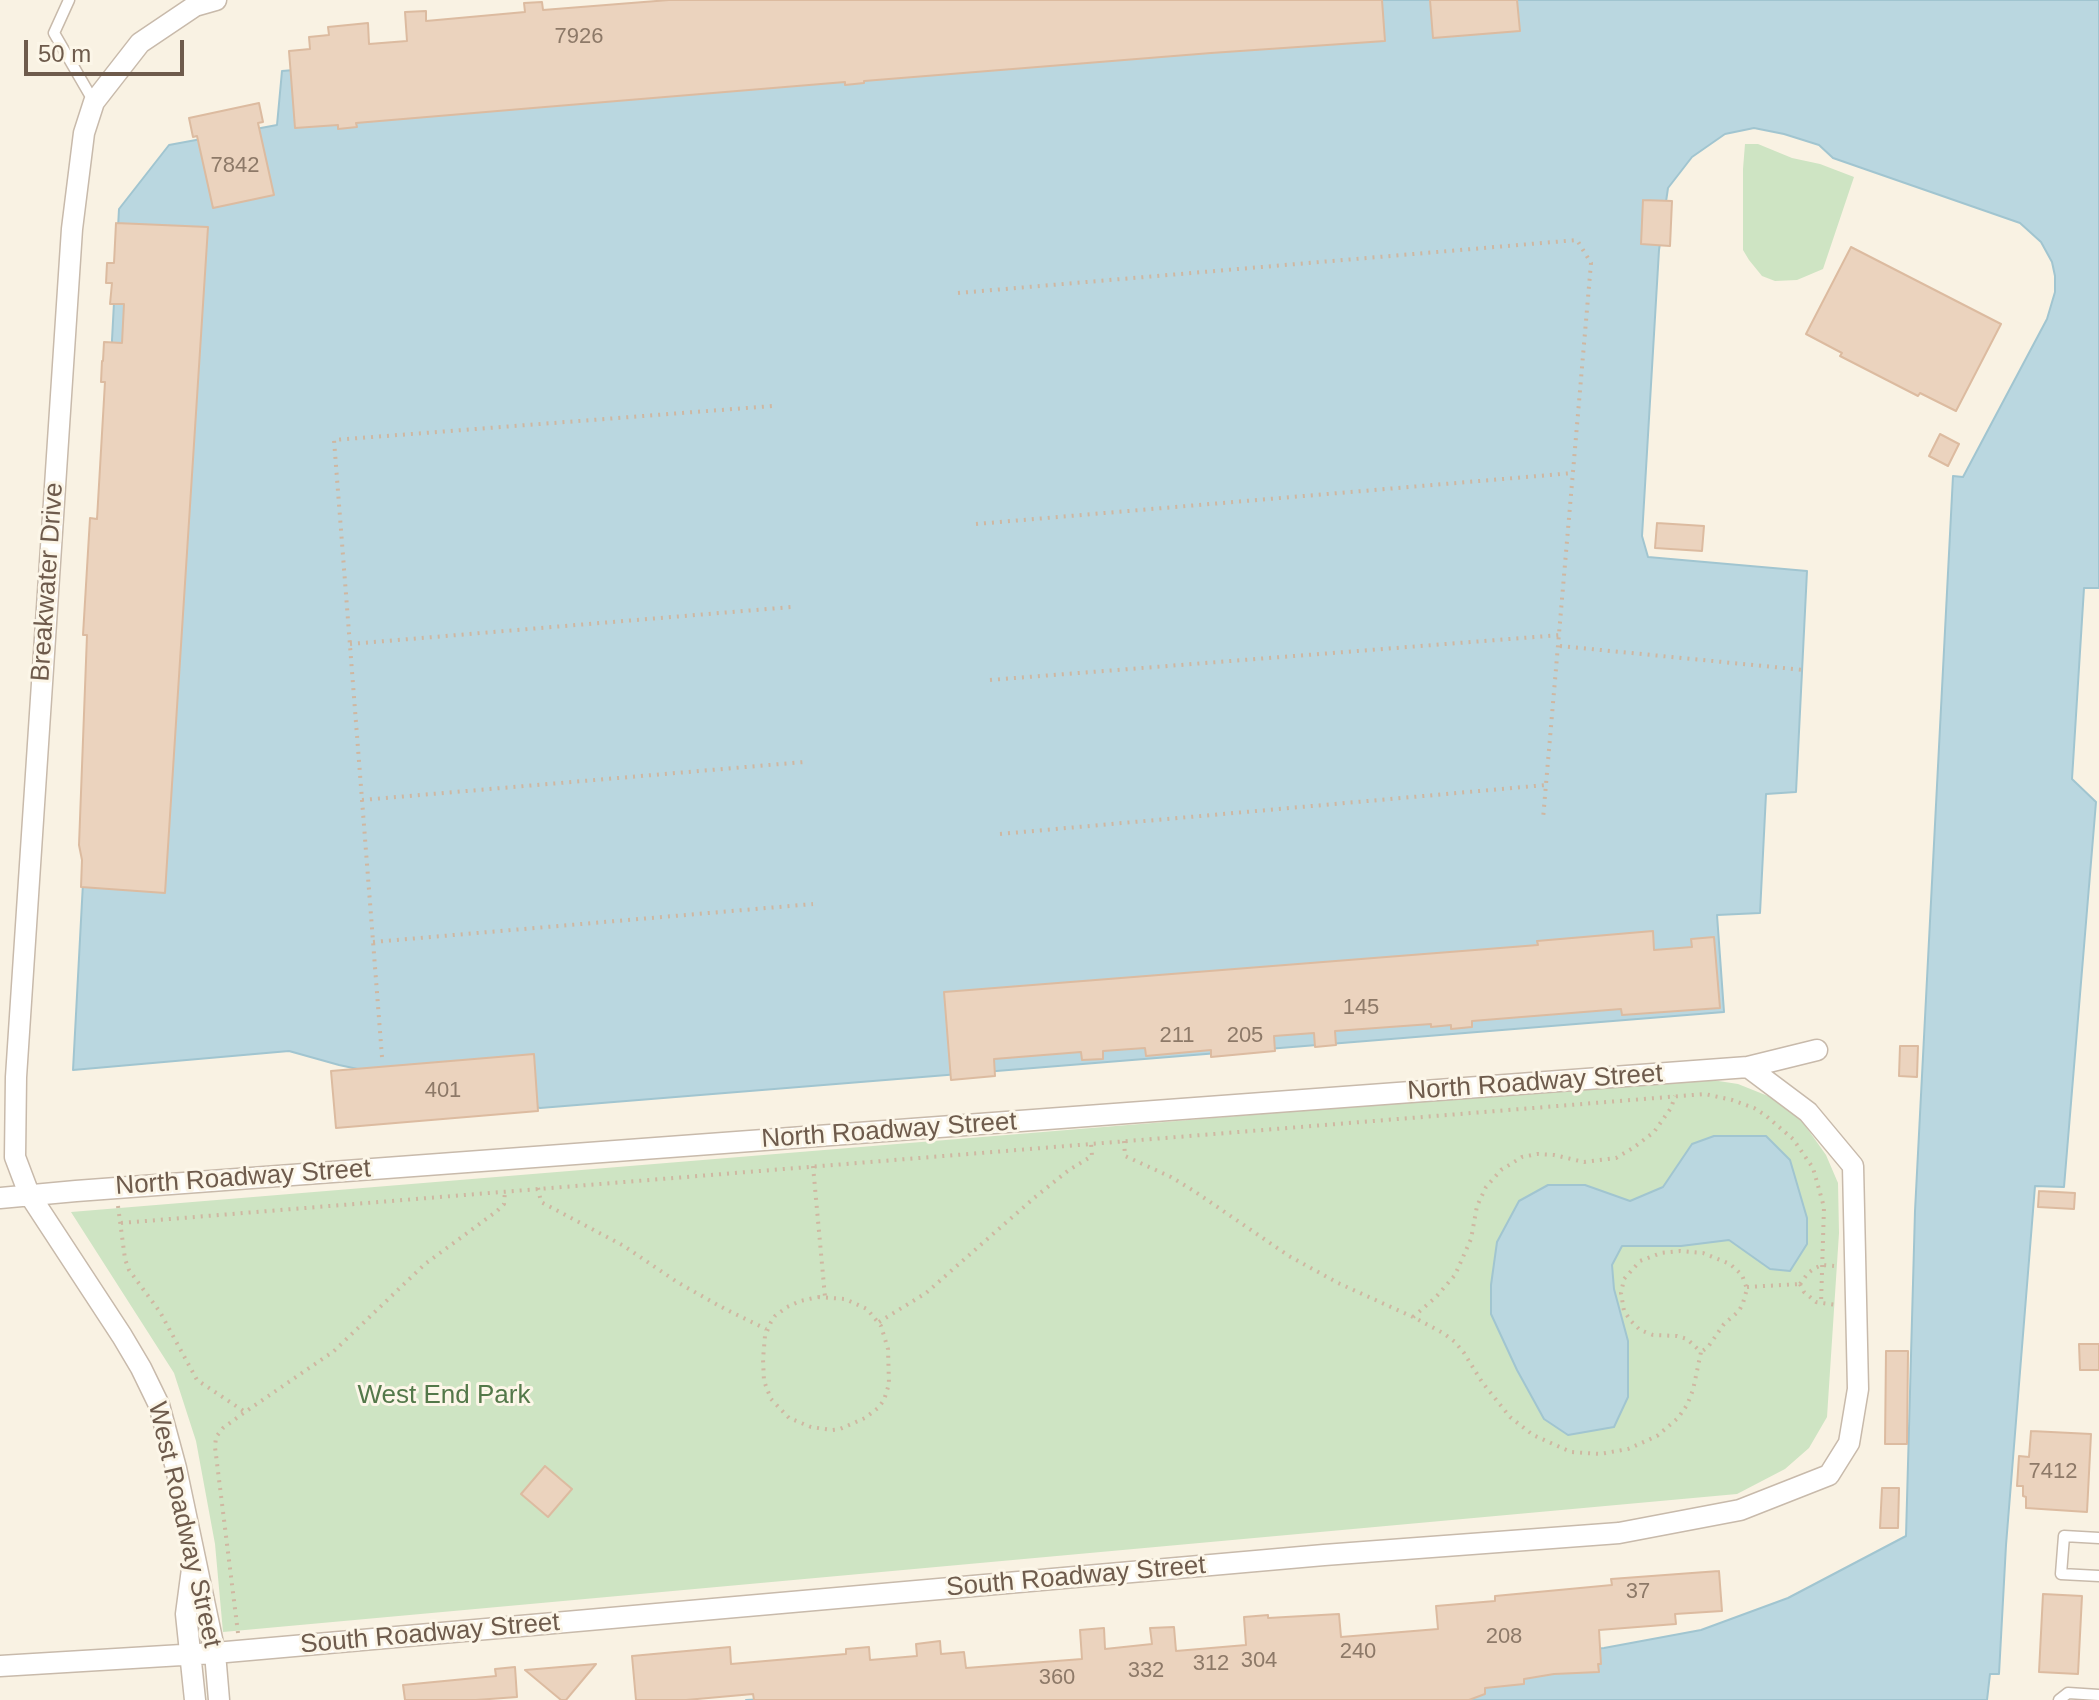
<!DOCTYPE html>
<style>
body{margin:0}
#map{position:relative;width:2099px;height:1700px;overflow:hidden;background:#f9f2e3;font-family:Helvetica,sans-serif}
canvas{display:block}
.scale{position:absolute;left:24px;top:40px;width:160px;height:36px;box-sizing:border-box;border:4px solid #6e5b4c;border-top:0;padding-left:10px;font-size:24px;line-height:28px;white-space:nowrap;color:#6e5b4c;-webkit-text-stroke:6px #fcf6e8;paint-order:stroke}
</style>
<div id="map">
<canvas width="2099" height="1700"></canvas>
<div class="scale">50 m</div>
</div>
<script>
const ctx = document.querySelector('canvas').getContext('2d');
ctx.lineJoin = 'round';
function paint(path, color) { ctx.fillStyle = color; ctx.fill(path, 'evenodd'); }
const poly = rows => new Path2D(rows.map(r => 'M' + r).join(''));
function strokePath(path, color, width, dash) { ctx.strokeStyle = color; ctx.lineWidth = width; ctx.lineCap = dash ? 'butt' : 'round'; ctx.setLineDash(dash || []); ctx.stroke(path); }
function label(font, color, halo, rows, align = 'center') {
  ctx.font = font + ' Helvetica,sans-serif'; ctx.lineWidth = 6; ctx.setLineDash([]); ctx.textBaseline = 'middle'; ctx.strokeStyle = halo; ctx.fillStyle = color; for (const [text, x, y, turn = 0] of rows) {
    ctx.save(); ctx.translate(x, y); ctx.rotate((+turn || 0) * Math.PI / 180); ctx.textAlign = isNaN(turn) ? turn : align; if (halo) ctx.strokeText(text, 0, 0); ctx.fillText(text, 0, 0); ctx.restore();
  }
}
const green = poly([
 [1745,144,1758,144,1792,158,1820,164,1854,177,1823,269,1797,280,1775,281,1762,276,1749,260,1743,250,1743,169],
 [1699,1078,1738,1084,1768,1096,1797,1114,1826,1155,1838,1183,1839,1233,1827,1417,1809,1448,1785,1469,1737,1494,223,1632,215,1544,196,1441,174,1373,71,1212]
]);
const water = poly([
 [1126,0,2099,0,2099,588,2084,588,2072,779,2096,802,2064,1187,2035,1186,2006,1545,1999,1674,1990,1674,1987,1700,746,1700,1492,1660,1604,1648,1701,1630,1788,1598,1906,1536,1915,1211,1953,476,1963,477,2047,319,2055,292,2055,276,2052,262,2041,242,2020,223,1833,158,1819,145,1784,134,1754,128,1725,134,1692,157,1668,188,1659,250,1642,536,1648,557,1807,571,1796,792,1766,794,1760,913,1717,915,1724,1012,540,1108,339,1065,289,1051,73,1070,119,209,169,145,277,125,282,71,1126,0],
 [1714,1136,1766,1136,1790,1160,1807,1218,1807,1244,1790,1271,1770,1269,1729,1240,1681,1246,1622,1246,1612,1265,1614,1289,1628,1341,1628,1397,1614,1427,1568,1435,1544,1419,1517,1370,1491,1314,1491,1285,1497,1242,1519,1201,1548,1185,1585,1185,1630,1201,1663,1187,1692,1144,1714,1136]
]);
const building = poly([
 [669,0,1382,0,1385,41,1211,53,864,81,864,83,845,85,845,82,533,108,356,123,357,127,338,129,338,125,295,128,289,51,310,49,309,37,329,35,328,27,368,23,369,44,407,41,405,12,426,11,426,21,525,12,524,3,542,2,543,10,669,0],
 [1430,0,1517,0,1520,31,1433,38,1430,0],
 [259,103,263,122,258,123,274,195,213,208,197,136,193,137,189,118,259,103],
 [1643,200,1672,201,1670,246,1641,244,1643,200],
 [116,223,208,227,165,893,81,887,82,860,79,845,87,635,83,635,90,518,97,519,105,382,101,382,102,361,103,361,104,342,122,343,124,304,110,304,112,283,106,283,107,263,114,263,116,223],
 [1851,247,2001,324,1956,411,1920,393,1918,396,1840,356,1842,353,1806,334,1851,247],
 [1940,434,1959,444,1948,466,1929,456,1940,434],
 [1657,523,1704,526,1702,551,1655,548,1657,523],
 [1653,931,1654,950,1692,947,1691,939,1714,937,1720,1008,1622,1015,1621,1009,1472,1021,1472,1027,1451,1029,1451,1025,1431,1027,1431,1024,1335,1031,1336,1045,1315,1047,1314,1033,1274,1036,1275,1051,1211,1057,1211,1050,1146,1056,1145,1048,1103,1051,1103,1059,1082,1060,1081,1052,994,1059,995,1076,951,1080,944,992,1538,945,1537,941,1653,931],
 [1900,1046,1918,1046,1917,1077,1899,1076,1900,1046],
 [534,1054,538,1111,336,1128,331,1071,534,1054],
 [2039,1191,2075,1193,2074,1209,2038,1207,2039,1191],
 [2079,1344,2099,1344,2099,1370,2080,1370,2079,1344],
 [1886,1351,1908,1351,1907,1444,1885,1444,1886,1351],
 [2031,1431,2091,1434,2087,1512,2026,1508,2026,1497,2023,1496,2023,1486,2017,1486,2019,1456,2029,1457,2031,1431],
 [545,1466,572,1489,548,1517,521,1494,545,1466],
 [1882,1488,1899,1488,1898,1528,1880,1528,1882,1488],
 [1719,1571,1722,1611,1675,1614,1676,1624,1599,1630,1601,1664,1598,1664,1599,1672,1554,1674,1524,1679,1524,1684,1485,1688,1485,1694,1469,1700,754,1700,753,1694,686,1700,636,1700,632,1656,730,1647,731,1664,846,1654,846,1649,869,1647,870,1660,917,1656,916,1644,940,1641,941,1654,964,1652,966,1668,1082,1659,1080,1630,1104,1628,1105,1649,1152,1644,1150,1628,1174,1627,1176,1651,1246,1645,1244,1617,1268,1615,1268,1618,1339,1614,1341,1637,1438,1629,1436,1606,1495,1601,1495,1596,1612,1585,1611,1579,1719,1571],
 [2043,1594,2082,1596,2078,1674,2039,1672,2043,1594],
 [596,1664,566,1700,561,1700,525,1670,596,1664],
 [515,1667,517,1697,476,1700,405,1700,403,1685,496,1676,495,1669,515,1667]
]);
const path = poly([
 [958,293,1577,240,1591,263,1543,819],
 [976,524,1573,473],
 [350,644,791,607],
 [1560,646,1804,670],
 [990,680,1560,635],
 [362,800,804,762],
 [1000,834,1546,785],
 [373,942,813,904],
 [382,1057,334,440,772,406],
 [1124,1141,1125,1156,1171,1177,1194,1191,1289,1256,1338,1283,1413,1317,1443,1333,1455,1342,1464,1353,1482,1382,1510,1417,1533,1435,1571,1452,1600,1454,1628,1449,1657,1436,1678,1418,1687,1405,1693,1390,1701,1352,1687,1339,1677,1336,1653,1335,1640,1330,1631,1321,1624,1311,1621,1293,1624,1279,1640,1261,1661,1253,1680,1251,1703,1253,1730,1264,1742,1275,1747,1289,1743,1303,1739,1311,1724,1324,1708,1347,1701,1352],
 [813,1166,825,1297],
 [538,1188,541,1202,624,1246,677,1282,725,1309,766,1329],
 [118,1206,125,1259,129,1270,160,1312,197,1380,245,1412],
 [121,1223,1705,1094,1732,1100,1754,1108,1765,1115,1793,1139,1813,1168,1824,1207,1821,1304],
 [1800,1284,1804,1292,1816,1302,1836,1305],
 [1800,1284,1808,1273,1815,1268,1822,1265,1834,1266],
 [1747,1287,1800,1284],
 [818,1297,845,1299,867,1309,881,1326,888,1349,889,1384,884,1400,878,1408,865,1418,840,1429,832,1430,811,1427,789,1418,771,1399,764,1381,763,1359,765,1336,771,1322,775,1316,787,1307,800,1301,818,1297],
 [1413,1317,1436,1297,1455,1275,1471,1239,1477,1206,1486,1187,1501,1170,1522,1157,1537,1154,1554,1155,1584,1162,1616,1158,1633,1148,1654,1132,1671,1108,1675,1096],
 [879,1322,926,1293,1034,1198,1069,1170,1092,1156,1091,1143],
 [238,1633,215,1447,216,1437,223,1428,245,1412,334,1351,425,1264,497,1211,504,1204,505,1191]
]);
const service = poly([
 [69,0,54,33,94,102],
 [2099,1538,2064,1536,2061,1574,2099,1576],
 [2059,1700,2068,1693,2099,1695]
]);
const minor = poly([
 [216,0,195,6,140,43,94,102,84,133,72,229,16,1077,15,1157,29,1194,122,1336,141,1368,159,1405,176,1468,215,1653,219,1700],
 [0,1198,76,1191,1748,1067,1817,1050],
 [192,1569,186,1614,195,1700],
 [0,1666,215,1653,1324,1555,1619,1533,1740,1510,1829,1475,1849,1443,1858,1389,1853,1166,1808,1112,1748,1067]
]);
const numberNames = [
 ["7926",579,37],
 ["7842",235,166],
 ["145",1361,1008],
 ["211",1177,1036],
 ["205",1245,1036],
 ["401",443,1091],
 ["7412",2053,1472],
 ["37",1638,1592],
 ["208",1504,1637],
 ["240",1358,1652],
 ["304",1259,1661],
 ["312",1211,1664],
 ["332",1146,1671],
 ["360",1057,1678]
];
const streetNames = [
 ["Breakwater Drive",48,582,-86],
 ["North Roadway Street",1535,1083,-4],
 ["North Roadway Street",889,1131,-4],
 ["North Roadway Street",243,1178,-4],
 ["West Roadway Street",184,1525,77],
 ["South Roadway Street",1076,1577,-5],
 ["South Roadway Street",430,1634,-5]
];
const parkNames = [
 ["West End Park",444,1396]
];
paint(green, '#cee4c3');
paint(water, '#bad7e0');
strokePath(water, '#a1c5d0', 2);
paint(building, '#ebd3be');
strokePath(building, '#dcbba0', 2);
strokePath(service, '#c8baab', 13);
strokePath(minor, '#c8baab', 23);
strokePath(path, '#cfb7a1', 4, [2, 6]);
strokePath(service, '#fff', 10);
strokePath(minor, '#fff', 20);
label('22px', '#8d7968', null, numberNames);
label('26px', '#6e5b4c', '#fcf6e8', streetNames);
label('26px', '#537849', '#fcf6e8', parkNames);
</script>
